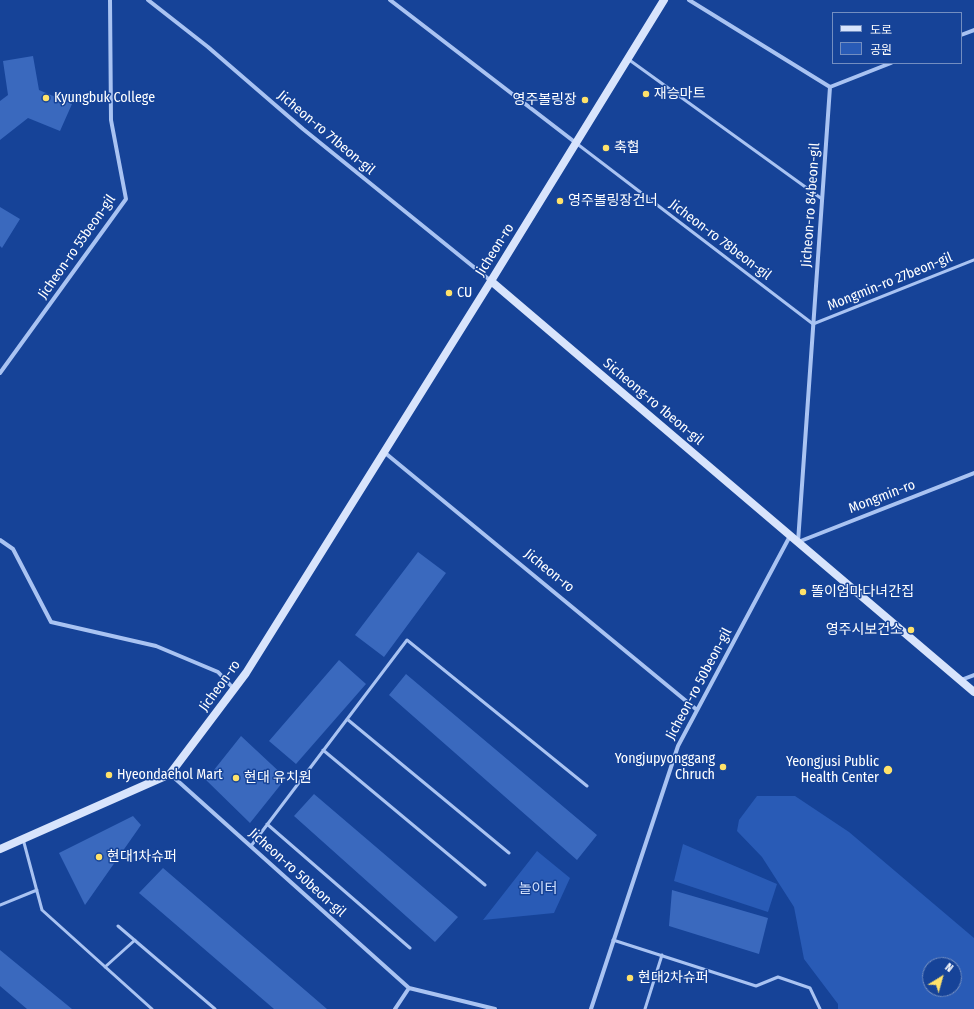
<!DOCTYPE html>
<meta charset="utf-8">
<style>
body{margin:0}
#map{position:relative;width:974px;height:1009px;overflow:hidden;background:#164398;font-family:"Fira Sans Condensed","Noto Sans KR",sans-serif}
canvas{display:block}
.legend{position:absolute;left:832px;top:12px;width:130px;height:52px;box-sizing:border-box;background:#164398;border:1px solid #738ec1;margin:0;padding:5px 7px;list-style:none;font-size:12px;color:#fff}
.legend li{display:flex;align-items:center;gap:8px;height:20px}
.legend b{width:20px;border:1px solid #738ec1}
.north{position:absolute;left:922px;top:957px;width:40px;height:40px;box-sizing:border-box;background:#164398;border:1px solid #738ec1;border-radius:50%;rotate:37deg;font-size:11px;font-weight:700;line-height:16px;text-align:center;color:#fff}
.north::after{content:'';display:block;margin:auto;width:14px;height:18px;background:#ffe26a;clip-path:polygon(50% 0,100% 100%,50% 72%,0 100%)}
</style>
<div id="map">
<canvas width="974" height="1009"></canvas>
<ul class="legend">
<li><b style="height:5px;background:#d8e4fc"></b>도로</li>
<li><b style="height:11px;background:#295bb6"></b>공원</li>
</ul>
<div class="north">N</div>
</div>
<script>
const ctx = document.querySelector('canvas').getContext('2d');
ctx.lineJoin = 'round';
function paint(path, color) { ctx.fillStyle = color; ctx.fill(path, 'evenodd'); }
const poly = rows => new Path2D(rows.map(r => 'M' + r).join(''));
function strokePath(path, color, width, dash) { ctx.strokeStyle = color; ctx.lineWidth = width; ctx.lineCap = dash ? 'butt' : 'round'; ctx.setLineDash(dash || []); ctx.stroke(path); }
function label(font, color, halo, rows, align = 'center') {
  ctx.font = font + ' "Fira Sans Condensed","Noto Sans KR",sans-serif'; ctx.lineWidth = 3; ctx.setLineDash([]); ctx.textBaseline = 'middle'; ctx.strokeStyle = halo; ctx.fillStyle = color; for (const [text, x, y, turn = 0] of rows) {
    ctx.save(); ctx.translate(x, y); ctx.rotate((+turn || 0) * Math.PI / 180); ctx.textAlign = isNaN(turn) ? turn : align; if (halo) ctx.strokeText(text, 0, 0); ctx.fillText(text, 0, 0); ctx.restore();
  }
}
const green = poly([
 [757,796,795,796,849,832,974,938,974,1009,838,1009,838,1004,804,959,794,907,762,857,737,831,739,820],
 [930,965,954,965,954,989,930,989],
 [683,844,777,884,768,912,674,881],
 [537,851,570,878,554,913,483,920]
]);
const building = poly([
 [33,56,39,90,72,104,60,131,28,118,0,140,0,101,8,95,3,61],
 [0,207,20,219,2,248,0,246],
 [418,552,446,573,384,657,355,635],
 [339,660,366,684,296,764,269,741],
 [406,674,597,835,577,860,389,695],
 [241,736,286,778,250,823,206,780],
 [314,794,458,917,435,942,294,816],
 [133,816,141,825,85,905,59,853],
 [163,868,327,1009,274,1009,139,893],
 [672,890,768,918,759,954,669,926],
 [0,950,72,1009,27,1009,0,986]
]);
const lane = poly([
 [628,59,822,199],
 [576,143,813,324,974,260],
 [347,719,509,853],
 [323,750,485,885],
 [267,824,410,948],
 [23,839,42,910,152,1009],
 [251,846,407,640,587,786],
 [0,905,37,890],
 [118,926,215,1009],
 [613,940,756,986,778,977,810,988,820,1009],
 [105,967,135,940],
 [645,1009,662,955]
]);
const street = poly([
 [148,0,208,47,303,129,491,281],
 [390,0,576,143],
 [689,0,830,87],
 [961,35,974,30],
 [830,87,798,542,974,473],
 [830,87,891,63],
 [0,373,126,199,111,120,110,0],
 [384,452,697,710],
 [0,540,13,549,51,622,156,646,218,672,234,689],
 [961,680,974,675],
 [170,774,409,988],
 [395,1009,409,988,495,1009],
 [591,1009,678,746,790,536]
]);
const secondary = poly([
 [491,281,974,692],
 [0,849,170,774,246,673,491,281,664,0]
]);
const markers = [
 [646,94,4,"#ffe26a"],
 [46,98,4,"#ffe26a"],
 [585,100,4,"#ffe26a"],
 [606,148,4,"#ffe26a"],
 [560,201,4,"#ffe26a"],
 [449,293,4,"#ffe26a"],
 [803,592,4,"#ffe26a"],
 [911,630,4,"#ffe26a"],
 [723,767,4,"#ffe26a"],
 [888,770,5,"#ffe26a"],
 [109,775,4,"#ffe26a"],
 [236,778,4,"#ffe26a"],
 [99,857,4,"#ffe26a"],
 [630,978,4,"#ffe26a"]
];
const poiNames = [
 ["재승마트",654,94],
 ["Kyungbuk College",54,98],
 ["영주볼링장",577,100,"right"],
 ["축협",614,148],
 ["영주볼링장건너",568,201],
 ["CU",457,293],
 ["똘이엄마다녀간집",811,592],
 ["영주시보건소",903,630,"right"],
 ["Yongjupyonggang",715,759,"right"],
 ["Chruch",715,775,"right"],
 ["Yeongjusi Public",879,762,"right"],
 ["Health Center",879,778,"right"],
 ["Hyeondaehol Mart",117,775],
 ["현대 유치원",244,778],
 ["현대1차슈퍼",107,857],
 ["현대2차슈퍼",638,978]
];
const streetNames = [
 ["Jicheon-ro 71beon-gil",326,133,40],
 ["Jicheon-ro 84beon-gil",811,205,-86],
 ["Jicheon-ro 78beon-gil",720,240,37],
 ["Jicheon-ro 55beon-gil",77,247,-55],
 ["Jicheon-ro",495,250,-58],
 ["Mongmin-ro 27beon-gil",890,282,-22],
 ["Sicheong-ro 1beon-gil",653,402,40],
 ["Mongmin-ro",882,497,-21],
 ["Jicheon-ro",549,571,39],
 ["Jicheon-ro 50beon-gil",699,684,-62],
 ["Jicheon-ro",220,686,-54],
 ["Jicheon-ro 50beon-gil",297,873,42]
];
const parkNames = [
 ["놀이터",538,889]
];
paint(green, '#295bb6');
paint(building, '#3a69be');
strokePath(lane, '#a9c3f2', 3);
strokePath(street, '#a9c3f2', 4);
strokePath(secondary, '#d8e4fc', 8);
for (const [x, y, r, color] of markers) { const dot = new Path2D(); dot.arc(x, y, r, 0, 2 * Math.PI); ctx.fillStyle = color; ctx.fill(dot); strokePath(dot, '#164398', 1.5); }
label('14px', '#fff', '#164398', poiNames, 'left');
label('14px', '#fff', '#164398', streetNames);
label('14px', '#d1e0fc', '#164398', parkNames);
</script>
